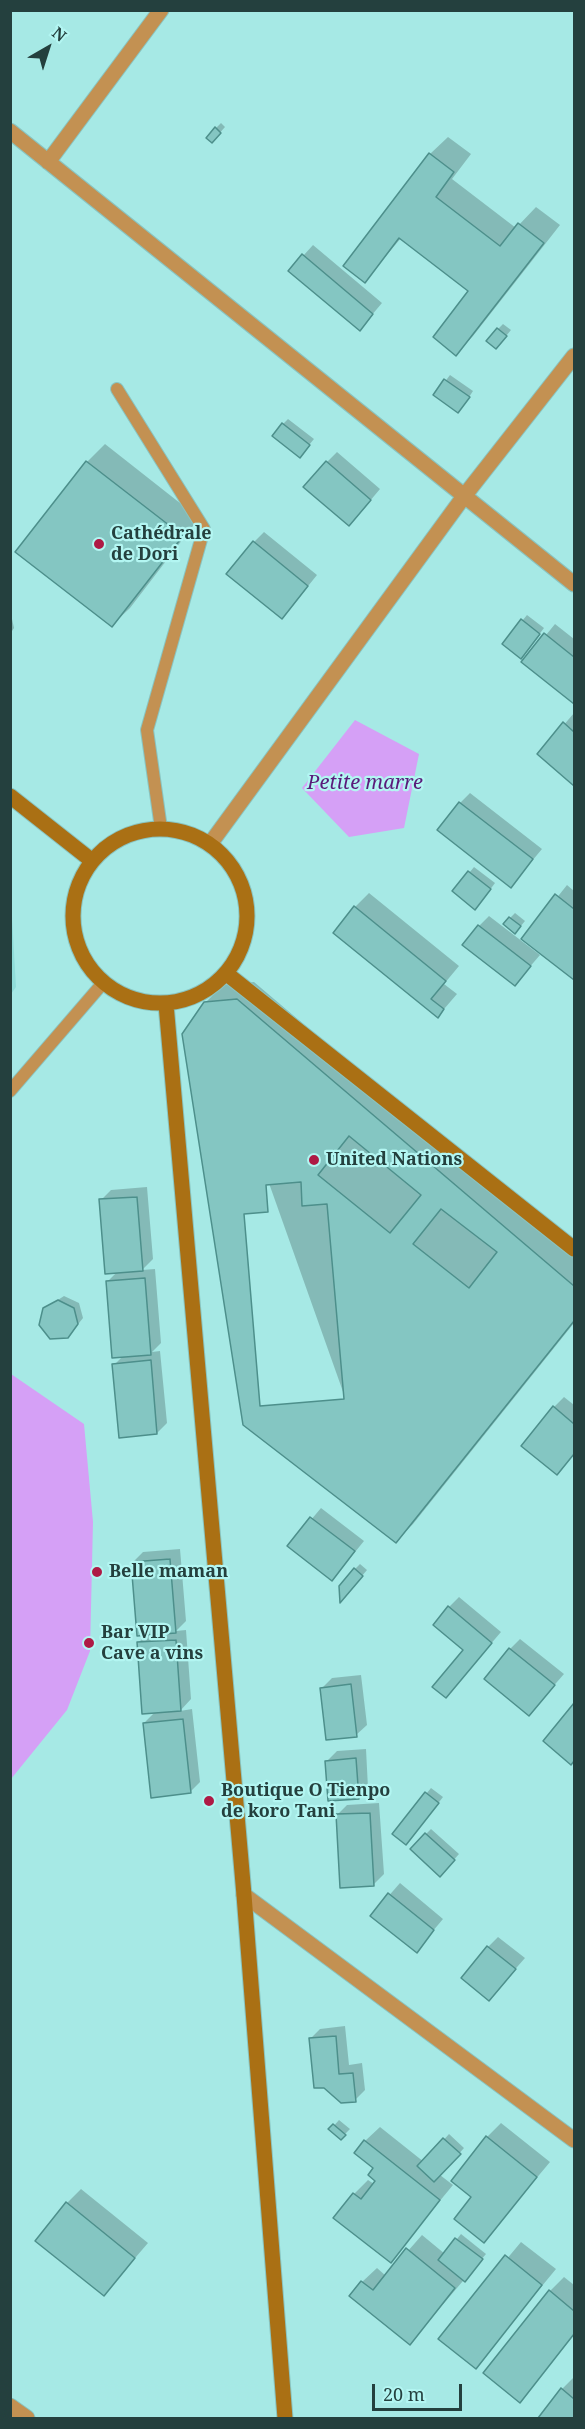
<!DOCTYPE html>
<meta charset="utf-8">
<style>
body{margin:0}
#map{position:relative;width:585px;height:2429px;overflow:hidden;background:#a6e9e5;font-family:"Noto Serif",serif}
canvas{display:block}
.frame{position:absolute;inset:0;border:12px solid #24403e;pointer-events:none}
.north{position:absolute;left:18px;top:18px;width:60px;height:60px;-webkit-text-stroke:4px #b3f6f2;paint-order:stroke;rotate:39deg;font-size:16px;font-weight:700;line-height:24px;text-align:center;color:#24403e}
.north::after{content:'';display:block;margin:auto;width:21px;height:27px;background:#24403e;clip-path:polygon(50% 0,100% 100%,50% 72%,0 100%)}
.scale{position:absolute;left:372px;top:2384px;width:90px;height:27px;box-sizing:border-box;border:3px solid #24403e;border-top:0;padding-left:8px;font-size:18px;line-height:21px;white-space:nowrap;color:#24403e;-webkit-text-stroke:4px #b3f6f2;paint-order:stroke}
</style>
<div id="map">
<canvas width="585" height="2429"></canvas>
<div class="frame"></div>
<div class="north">N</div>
<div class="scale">20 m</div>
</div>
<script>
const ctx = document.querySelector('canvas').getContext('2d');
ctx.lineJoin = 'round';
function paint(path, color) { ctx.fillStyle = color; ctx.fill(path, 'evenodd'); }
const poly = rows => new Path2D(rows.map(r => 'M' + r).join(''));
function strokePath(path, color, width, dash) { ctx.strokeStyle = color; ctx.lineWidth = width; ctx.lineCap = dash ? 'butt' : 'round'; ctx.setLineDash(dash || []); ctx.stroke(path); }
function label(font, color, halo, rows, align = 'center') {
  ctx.font = font + ' "Noto Serif",serif'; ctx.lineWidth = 4.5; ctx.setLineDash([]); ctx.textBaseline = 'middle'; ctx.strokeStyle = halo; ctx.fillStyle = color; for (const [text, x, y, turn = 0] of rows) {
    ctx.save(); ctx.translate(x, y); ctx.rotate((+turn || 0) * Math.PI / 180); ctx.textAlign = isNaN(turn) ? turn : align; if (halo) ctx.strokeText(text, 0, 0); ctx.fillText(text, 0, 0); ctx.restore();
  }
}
const built = poly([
 [11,900,16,987,11,994,10,994]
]);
const water = poly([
 [355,720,419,754,404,828,349,837,302,788],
 [11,1374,84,1424,93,1522,90,1651,67,1710,11,1779]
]);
const shadow = poly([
 [221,123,225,127,217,136,216,128],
 [448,137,471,154,452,179,516,228,536,207,560,225,473,336,456,354,470,291,401,238,365,281,345,265,430,154],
 [313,245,382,303,360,329,303,256],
 [503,324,511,330,501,342,498,329],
 [450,375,473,391,463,406,435,395],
 [288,419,314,439,304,451,283,424],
 [105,444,199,518,130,608,112,625,17,551,87,462],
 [337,452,380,489,359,514,327,462],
 [264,532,317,575,292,606,254,542],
 [10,610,14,628,10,634],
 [527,615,544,628,526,652,504,643],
 [555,624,574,639,574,702,524,662],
 [574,713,574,784,539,754],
 [470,793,542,849,511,886,460,803],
 [474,867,495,883,480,903,454,891],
 [567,885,574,891,574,978,524,939],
 [369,893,459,966,444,984,457,994,438,1016,355,907],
 [515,913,525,921,520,927,510,918],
 [489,916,540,955,515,984,479,926],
 [254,982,574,1254,574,1323,413,1524,396,1541,205,1003,223,985],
 [147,1187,153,1259,142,1270,155,1269,161,1343,152,1352,160,1351,167,1423,157,1433,114,1365,123,1356,107,1282,118,1271,101,1200,111,1190],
 [64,1296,79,1303,83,1318,72,1332,44,1309],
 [564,1397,574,1405,574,1454,557,1473,554,1407],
 [321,1508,364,1541,342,1568,290,1545],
 [180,1549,186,1621,176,1631,186,1630,191,1699,180,1711,192,1709,200,1782,190,1792,144,1723,156,1711,138,1643,147,1634,133,1562,143,1552],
 [360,1564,367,1570,345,1596,355,1569],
 [459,1597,501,1632,446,1696,465,1650,449,1607],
 [520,1639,564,1674,529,1714,510,1649],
 [361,1675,367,1725,356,1735,322,1688,332,1678],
 [574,1706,574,1759,571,1762,545,1741],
 [366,1749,368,1788,358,1798,327,1761,337,1751],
 [431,1788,443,1797,411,1838,394,1833],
 [379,1803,384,1874,374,1884,337,1815,347,1805],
 [431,1829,459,1854,445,1870,426,1834],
 [400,1883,443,1919,416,1951,372,1915],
 [498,1937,525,1958,489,1999,488,1947],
 [345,2026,349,2065,362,2063,365,2090,355,2100,310,2039,320,2029],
 [339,2120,350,2129,341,2138,331,2129],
 [501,2123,550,2162,484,2241,473,2197,487,2137],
 [380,2127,424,2162,449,2134,464,2148,440,2175,453,2185,390,2261,354,2194,368,2180,374,2184,377,2180,365,2141],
 [81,2189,148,2243,104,2294,67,2203],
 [461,2234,486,2254,410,2343,362,2282,377,2268,386,2276,422,2235,445,2254],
 [521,2242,556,2269,475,2367,440,2339],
 [564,2277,574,2285,574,2335,520,2401,550,2291],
 [574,2377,574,2418,539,2418,562,2389]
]);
const building = poly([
 [215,127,221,133,212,143,206,138,215,127],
 [429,153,454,172,436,197,500,246,518,223,544,243,456,356,433,337,468,291,399,238,365,283,343,266,429,153],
 [302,254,373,314,360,331,288,271,302,254],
 [497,328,507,336,496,349,486,341,497,328],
 [444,379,470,397,458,413,433,395,444,379],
 [282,423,310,445,300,458,272,436,282,423],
 [86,461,183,536,112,627,15,552,86,461],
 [326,461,371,500,349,526,303,487,326,461],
 [253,541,308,586,282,619,226,574,253,541],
 [521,619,540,634,521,659,502,644,521,619],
 [544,633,574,657,574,704,521,662,544,633],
 [563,722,574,732,574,786,537,754,563,722],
 [459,802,533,859,511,888,437,830,459,802],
 [468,871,491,889,475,910,452,891,468,871],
 [555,894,574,909,574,980,521,939,555,894],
 [354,906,446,981,431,999,444,1009,438,1018,333,933,354,906],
 [509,917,521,926,515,934,503,924,509,917],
 [478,925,531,966,515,986,462,945,478,925],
 [237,999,574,1286,574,1321,396,1543,243,1425,182,1034,204,1002,237,999],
 [349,1136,421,1195,390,1233,318,1175,349,1136],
 [301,1182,302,1206,327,1204,344,1399,260,1406,244,1214,268,1212,266,1185,301,1182],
 [137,1197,143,1271,105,1274,99,1199,137,1197],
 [441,1209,497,1252,469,1288,413,1244,441,1209],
 [145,1278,151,1355,112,1358,106,1281,145,1278],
 [58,1300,74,1308,78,1324,68,1338,50,1339,39,1325,43,1308,58,1300],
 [151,1360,157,1434,119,1438,112,1364,151,1360],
 [553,1406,574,1424,574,1454,557,1475,521,1446,553,1406],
 [310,1517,355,1551,332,1581,287,1546,310,1517],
 [170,1559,176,1633,137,1636,131,1562,170,1559],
 [354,1568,363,1576,340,1603,339,1586,354,1568],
 [448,1606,492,1643,446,1698,432,1687,463,1650,433,1625,448,1606],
 [176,1640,181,1711,142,1714,137,1642,176,1640],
 [509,1648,555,1685,529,1716,484,1679,509,1648],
 [351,1684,357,1737,326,1740,320,1688,351,1684],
 [574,1703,574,1761,571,1765,543,1741,574,1703],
 [183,1719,191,1793,151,1798,143,1723,183,1719],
 [356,1758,359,1799,328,1801,325,1761,356,1758],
 [425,1792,439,1803,406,1845,392,1834,425,1792],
 [370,1813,374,1886,340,1888,336,1814,370,1813],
 [425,1833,455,1860,440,1877,410,1849,425,1833],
 [388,1893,434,1930,417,1953,370,1916,388,1893],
 [487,1946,516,1969,489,2001,461,1978,487,1946],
 [336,2036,339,2074,353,2073,356,2102,341,2103,324,2088,314,2088,309,2038,336,2036],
 [333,2124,346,2135,341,2140,328,2129,333,2124],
 [486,2136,537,2177,484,2243,454,2219,471,2197,451,2181,486,2136],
 [443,2138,461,2154,434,2182,417,2166,443,2138],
 [364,2140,440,2200,391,2263,333,2218,353,2193,361,2199,375,2181,368,2175,373,2168,354,2153,364,2140],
 [66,2202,135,2258,104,2296,35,2241,66,2202],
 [455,2238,483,2259,465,2282,438,2260,455,2238],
 [406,2248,455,2288,410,2345,349,2296,361,2281,373,2290,406,2248],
 [505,2255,542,2285,476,2369,438,2339,505,2255],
 [549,2290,574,2311,574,2334,520,2403,483,2373,549,2290],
 [561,2388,574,2399,574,2418,538,2418,561,2388]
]);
const service = poly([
 [117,389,204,529,147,730,161,828],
 [10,1091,103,983]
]);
const minor = poly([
 [10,131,574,584],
 [48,162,161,10],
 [210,844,465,495,574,356],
 [244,1895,574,2140],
 [10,2406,27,2418]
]);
const secondary = poly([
 [10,796,91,860],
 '73 916a87 87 0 1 1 174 0a87 87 0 1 1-174 0Z',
 [227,974,574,1249],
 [166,1004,244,1895,285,2418]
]);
const markers = [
 [99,544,6,"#ae1a45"],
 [314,1160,6,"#ae1a45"],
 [97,1572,6,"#ae1a45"],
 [89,1643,6,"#ae1a45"],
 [209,1801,6,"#ae1a45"]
];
const poiNames = [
 ["Cathédrale",111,534],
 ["de Dori",111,555],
 ["United Nations",326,1160],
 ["Belle maman",109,1572],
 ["Bar VIP",101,1633],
 ["Cave a vins",101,1654],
 ["Boutique O Tienpo",221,1791],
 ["de koro Tani",221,1812]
];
const waterNames = [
 ["Petite marre",365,783]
];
paint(built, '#90ddd9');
paint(water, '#d5a0f6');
paint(shadow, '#0003');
paint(building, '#84c6c2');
strokePath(building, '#4d8f8b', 1.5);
strokePath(service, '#89c4c0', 14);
strokePath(minor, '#89c4c0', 17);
strokePath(secondary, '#89c4c0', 17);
strokePath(service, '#c39152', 12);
strokePath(minor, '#c39152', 15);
strokePath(secondary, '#aa7014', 15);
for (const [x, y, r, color] of markers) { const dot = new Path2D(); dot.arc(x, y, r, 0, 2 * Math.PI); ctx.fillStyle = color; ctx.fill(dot); strokePath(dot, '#b3f6f2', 2); }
label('bold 18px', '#24403e', '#b3f6f2', poiNames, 'left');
label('italic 20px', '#5a1b7a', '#b3f6f2', waterNames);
</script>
